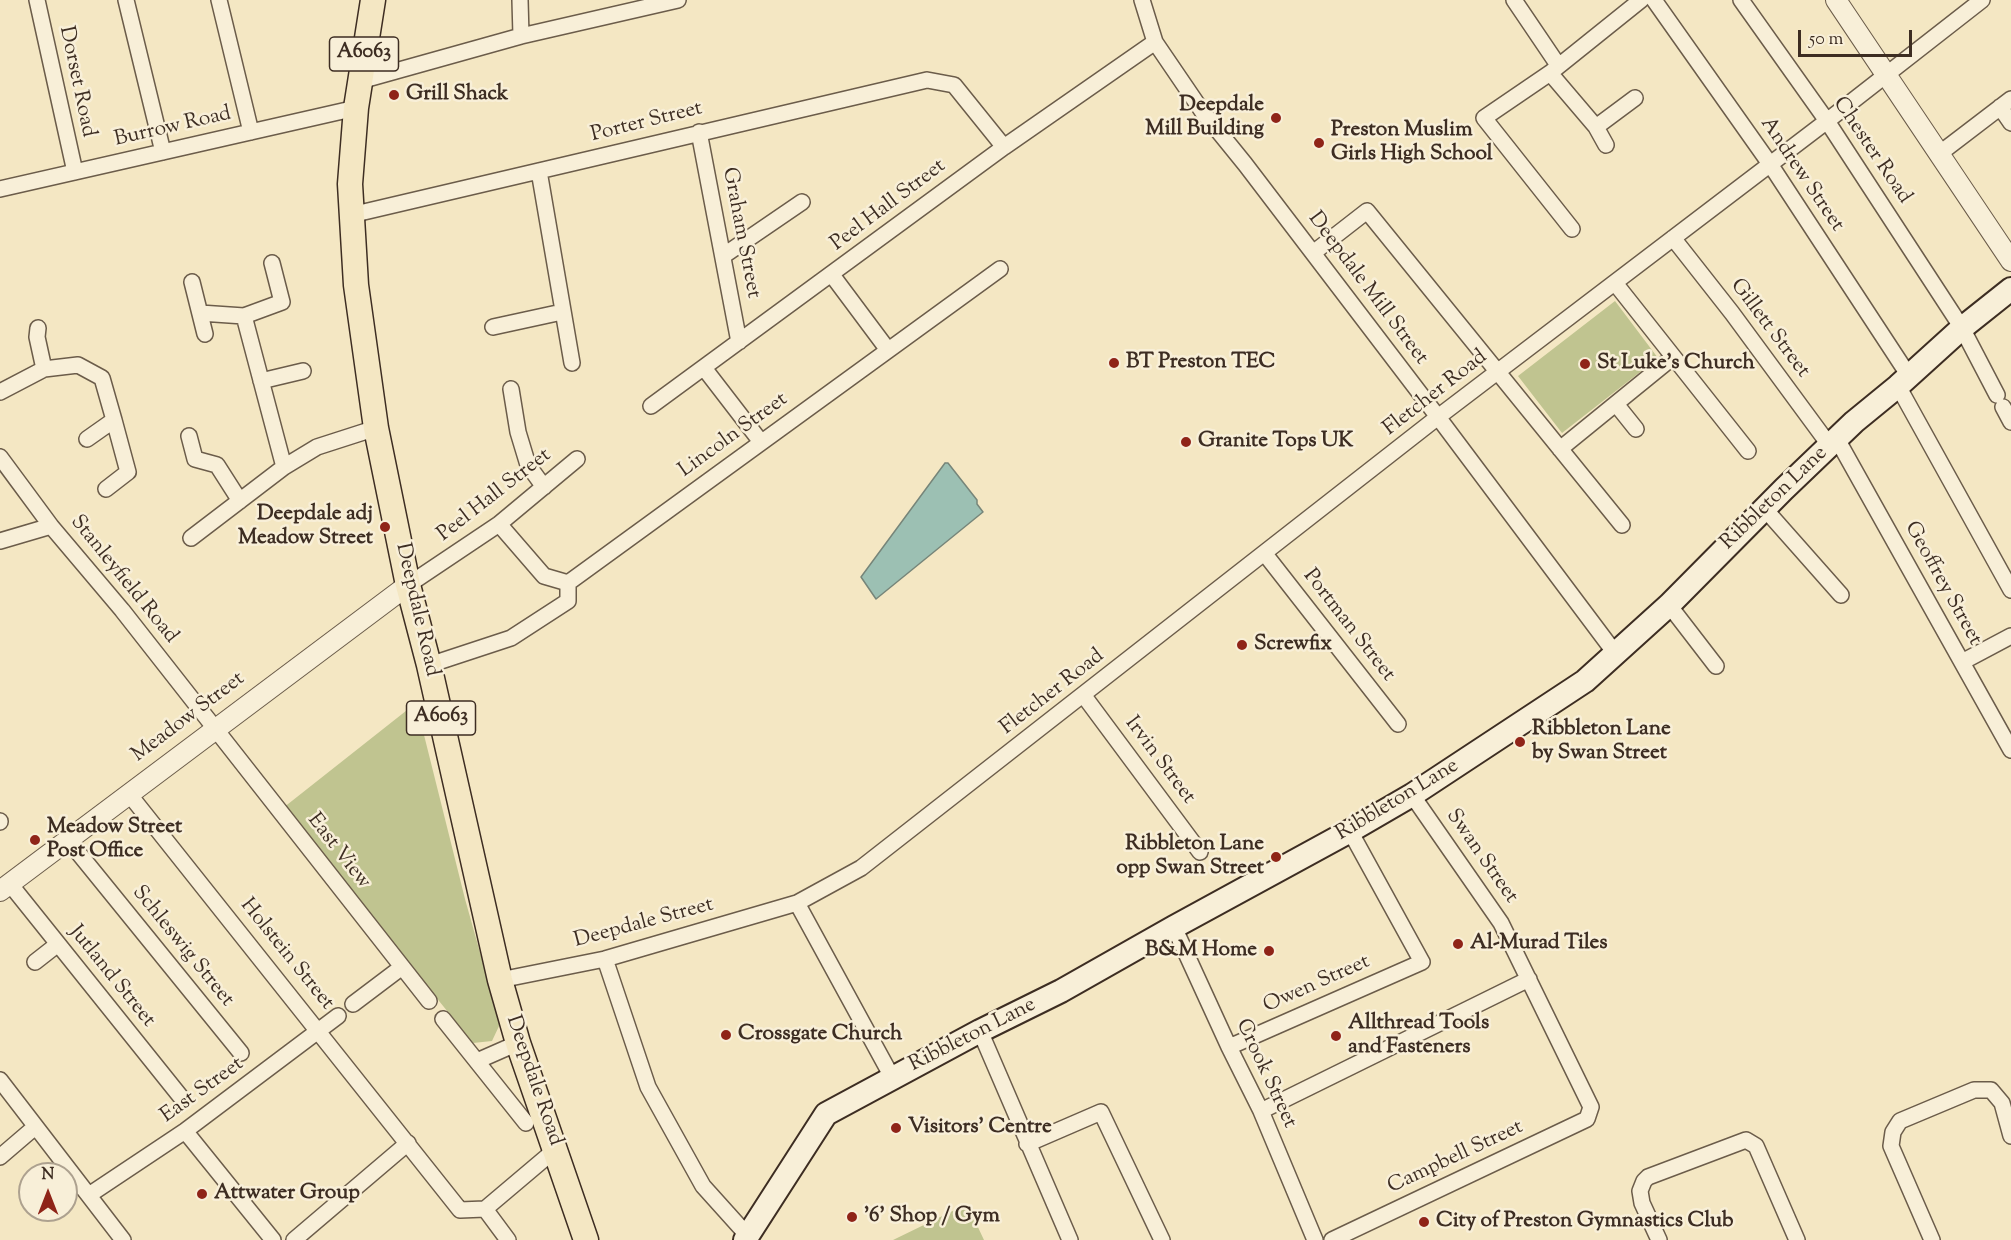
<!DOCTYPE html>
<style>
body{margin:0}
#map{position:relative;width:2011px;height:1240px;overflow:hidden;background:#f4e7c3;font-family:"Sorts Mill Goudy",serif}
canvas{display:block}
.north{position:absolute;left:18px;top:1162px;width:60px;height:60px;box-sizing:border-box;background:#f8efd8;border:2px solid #ada18f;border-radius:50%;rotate:0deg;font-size:16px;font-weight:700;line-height:24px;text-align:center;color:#3d2d22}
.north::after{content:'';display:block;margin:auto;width:21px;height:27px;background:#8f2418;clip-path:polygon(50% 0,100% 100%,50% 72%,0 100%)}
.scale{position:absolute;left:1798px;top:30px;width:114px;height:27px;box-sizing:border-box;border:3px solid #3d2d22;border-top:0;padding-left:8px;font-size:18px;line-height:21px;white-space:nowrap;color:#3d2d22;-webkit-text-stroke:4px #f8efd8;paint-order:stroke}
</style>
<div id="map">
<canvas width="2011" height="1240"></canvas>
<div class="north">N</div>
<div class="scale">50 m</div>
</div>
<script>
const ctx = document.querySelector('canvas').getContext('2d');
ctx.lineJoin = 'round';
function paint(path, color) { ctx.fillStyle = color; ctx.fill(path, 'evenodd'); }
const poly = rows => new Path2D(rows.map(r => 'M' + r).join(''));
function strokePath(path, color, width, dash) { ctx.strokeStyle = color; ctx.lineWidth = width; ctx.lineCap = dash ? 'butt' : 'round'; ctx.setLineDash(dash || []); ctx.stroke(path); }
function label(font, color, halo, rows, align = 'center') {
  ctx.font = font + ' "Sorts Mill Goudy",serif'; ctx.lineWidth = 5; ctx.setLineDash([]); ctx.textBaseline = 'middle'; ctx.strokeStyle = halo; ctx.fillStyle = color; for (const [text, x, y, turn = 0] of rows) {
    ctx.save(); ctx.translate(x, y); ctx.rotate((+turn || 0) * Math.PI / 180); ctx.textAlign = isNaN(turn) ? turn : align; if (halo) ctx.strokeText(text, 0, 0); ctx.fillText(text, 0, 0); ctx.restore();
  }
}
const green = poly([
 [1615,301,1658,358,1562,433,1518,376],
 [416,703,465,899,500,1024,492,1041,473,1043,283,808],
 [967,1204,984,1240,893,1240]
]);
const water = poly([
 [945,463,948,463,977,500,977,504,983,512,876,599,861,577,945,463]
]);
const minor = poly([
 [37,0,75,172],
 [126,0,163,152],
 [219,0,251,132],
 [520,0,521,36],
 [1142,0,1155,42,1202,111,1245,164,1438,417,1615,653],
 [1514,0,1558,65],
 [1654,0,1770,164,1909,376],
 [1741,0,1827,121,1962,328,1997,395],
 [1550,73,1596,127,1635,98],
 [360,81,521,36,678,0],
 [2000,107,2011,123],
 [1596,127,1606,145],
 [699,132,739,342],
 [1939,154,2011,99],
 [539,171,572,363],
 [0,189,356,108],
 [351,215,927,80,954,85,1004,147],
 [1572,229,1484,118,1550,73,1641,0],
 [1673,238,1732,313,1830,446],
 [1313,253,1367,211,1622,525],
 [723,256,802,202],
 [832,275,888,350],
 [192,282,205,334],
 [1615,283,1748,451],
 [200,313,244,316,282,302,272,263],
 [244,316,284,467],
 [493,327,562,312],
 [38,328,37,337,44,369],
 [704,368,761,442],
 [261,381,303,371],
 [1898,386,2011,590],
 [511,389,518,432,528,465,544,487],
 [0,392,44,369,78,365,102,378,114,420],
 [1616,404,1636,429],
 [651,406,1004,147,1155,42],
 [2003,407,2011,422],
 [189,436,195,459,217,465,240,501],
 [87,439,114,420,128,472,106,489],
 [1837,439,2011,750],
 [1560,449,1667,362],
 [0,457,51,526,122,610,429,1001],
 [1764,508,1841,595],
 [499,524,544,576,568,583,1000,269],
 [191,538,284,467,317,447,376,428],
 [0,541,51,526],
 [1265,554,1398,724],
 [408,585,499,524,577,459],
 [1669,605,1716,666],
 [1962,662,2011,636],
 [429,665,511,638,568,601,568,583],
 [1084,696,1200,852],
 [129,794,460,1210,485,1209,508,1240],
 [0,822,0,821],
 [68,840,241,1053],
 [10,884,180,1096],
 [797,903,892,1077],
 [1174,927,1229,1047,1261,1111,1315,1240],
 [605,959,648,1087,703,1186,748,1236],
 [35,962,58,944],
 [500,980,605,959,797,903,861,868,1438,417,1827,121,1982,0],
 [353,1004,402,967],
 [443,1019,526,1123],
 [980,1031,1070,1240],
 [1229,1047,1422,962,1350,831],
 [477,1061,518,1043],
 [0,1080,123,1240],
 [1261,1111,1529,979],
 [185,1131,273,1240],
 [1027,1144,1101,1112,1162,1240],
 [0,1157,35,1127],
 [89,1195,185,1131,338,1016],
 [485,1209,556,1149],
 [294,1240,408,1143],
 [1332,1240,1587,1119,1591,1107,1501,923,1412,795],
 [1659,1240,1642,1203,1640,1191,1644,1181,1648,1177,1746,1140,1756,1146,1797,1240],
 [1932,1240,1891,1146,1893,1132,1900,1121,1974,1090,1991,1090,2002,1103,2011,1136]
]);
const tertiary = poly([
 [1836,0,2011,261],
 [0,891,408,585]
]);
const secondary = poly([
 [745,1240,826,1114,980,1031,1061,991,1174,927,1350,831,1412,795,1585,681,1669,605,1784,489,1854,422,1898,386,1962,328,2011,289]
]);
const primary = poly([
 [373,0,356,108,350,184,356,285,376,428,408,585,429,665,500,980,518,1043,586,1240]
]);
const markers = [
 [394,95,6,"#8f2418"],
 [1276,118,6,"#8f2418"],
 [1319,143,6,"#8f2418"],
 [1114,363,6,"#8f2418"],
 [1585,364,6,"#8f2418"],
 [1186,442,6,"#8f2418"],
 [385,527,6,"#8f2418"],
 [1242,645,6,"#8f2418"],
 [1520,742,6,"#8f2418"],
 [35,840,6,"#8f2418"],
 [1276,857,6,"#8f2418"],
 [1458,944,6,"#8f2418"],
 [1269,951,6,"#8f2418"],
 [726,1035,6,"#8f2418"],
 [1336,1036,6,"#8f2418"],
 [896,1128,6,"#8f2418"],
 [202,1194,6,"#8f2418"],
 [852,1217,6,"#8f2418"],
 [1424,1222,6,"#8f2418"]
];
const shields = [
 [364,54,69],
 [441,718,69]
];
const shieldNames = [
 ["A6063",364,54],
 ["A6063",441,718]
];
const streetNames = [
 ["Dorset Road",76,82,78],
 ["Porter Street",647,123,-14],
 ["Burrow Road",173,128,-13],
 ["Chester Road",1871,151,56],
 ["Andrew Street",1801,175,56],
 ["Peel Hall Street",889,206,-37],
 ["Graham Street",740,233,79],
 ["Deepdale Mill Street",1367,289,53],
 ["Gillett Street",1769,329,53],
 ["Fletcher Road",1436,394,-38],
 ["Lincoln Street",734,436,-36],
 ["Peel Hall Street",495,496,-38],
 ["Ribbleton Lane",1775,499,-44],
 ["Stanleyfield Road",123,580,51],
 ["Geoffrey Street",1942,584,61],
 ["Deepdale Road",416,610,77],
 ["Portman Street",1348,626,52],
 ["Fletcher Road",1053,693,-38],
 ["Meadow Street",189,718,-37],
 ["Irvin Street",1159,761,53],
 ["Ribbleton Lane",1398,801,-31],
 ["East View",338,852,52],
 ["Swan Street",1481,857,55],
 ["Deepdale Street",644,924,-15],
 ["Schleswig Street",182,947,51],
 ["Holstein Street",286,955,51],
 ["Jutland Street",111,977,51],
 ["Owen Street",1317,985,-24],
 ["Ribbleton Lane",973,1036,-27],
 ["Crook Street",1265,1074,65],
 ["Deepdale Road",533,1081,71],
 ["East Street",203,1091,-36],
 ["Campbell Street",1456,1158,-25]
];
const poiNames = [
 ["Grill Shack",406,95],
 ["Deepdale",1264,106,"right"],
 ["Mill Building",1264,130,"right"],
 ["Preston Muslim",1331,131],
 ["Girls High School",1331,155],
 ["BT Preston TEC",1126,363],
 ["St Luke's Church",1597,364],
 ["Granite Tops UK",1198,442],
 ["Deepdale adj",373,515,"right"],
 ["Meadow Street",373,539,"right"],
 ["Screwfix",1254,645],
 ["Ribbleton Lane",1532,730],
 ["by Swan Street",1532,754],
 ["Meadow Street",47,828],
 ["Post Office",47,852],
 ["Ribbleton Lane",1264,845,"right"],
 ["opp Swan Street",1264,869,"right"],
 ["Al-Murad Tiles",1470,944],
 ["B&M Home",1257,951,"right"],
 ["Allthread Tools",1348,1024],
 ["and Fasteners",1348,1048],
 ["Crossgate Church",738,1035],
 ["Visitors' Centre",908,1128],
 ["Attwater Group",214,1194],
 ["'6' Shop / Gym",864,1217],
 ["City of Preston Gymnastics Club",1436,1222]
];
paint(green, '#c0c490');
paint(water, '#9cc0b3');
strokePath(water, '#768579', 1.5);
strokePath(minor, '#6b5c4a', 18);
strokePath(tertiary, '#6b5c4a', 22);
strokePath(secondary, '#3d2d22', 26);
strokePath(primary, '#3d2d22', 27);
strokePath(minor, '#f8efd8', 15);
strokePath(tertiary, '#f8efd8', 20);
strokePath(secondary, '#f8efd8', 22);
strokePath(primary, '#f4e7c3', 24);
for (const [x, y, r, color] of markers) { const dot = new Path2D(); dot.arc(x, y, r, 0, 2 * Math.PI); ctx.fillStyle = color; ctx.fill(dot); strokePath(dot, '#f8efd8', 2); }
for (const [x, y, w] of shields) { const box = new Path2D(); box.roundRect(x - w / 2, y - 17, w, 34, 4.5); ctx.fillStyle = '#f8efd8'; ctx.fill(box); strokePath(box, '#3d2d22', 1.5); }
label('bold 20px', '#3d2d22', null, shieldNames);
label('21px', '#3d2d22', '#f8efd8', streetNames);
label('bold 21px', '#3d2d22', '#f8efd8', poiNames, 'left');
</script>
